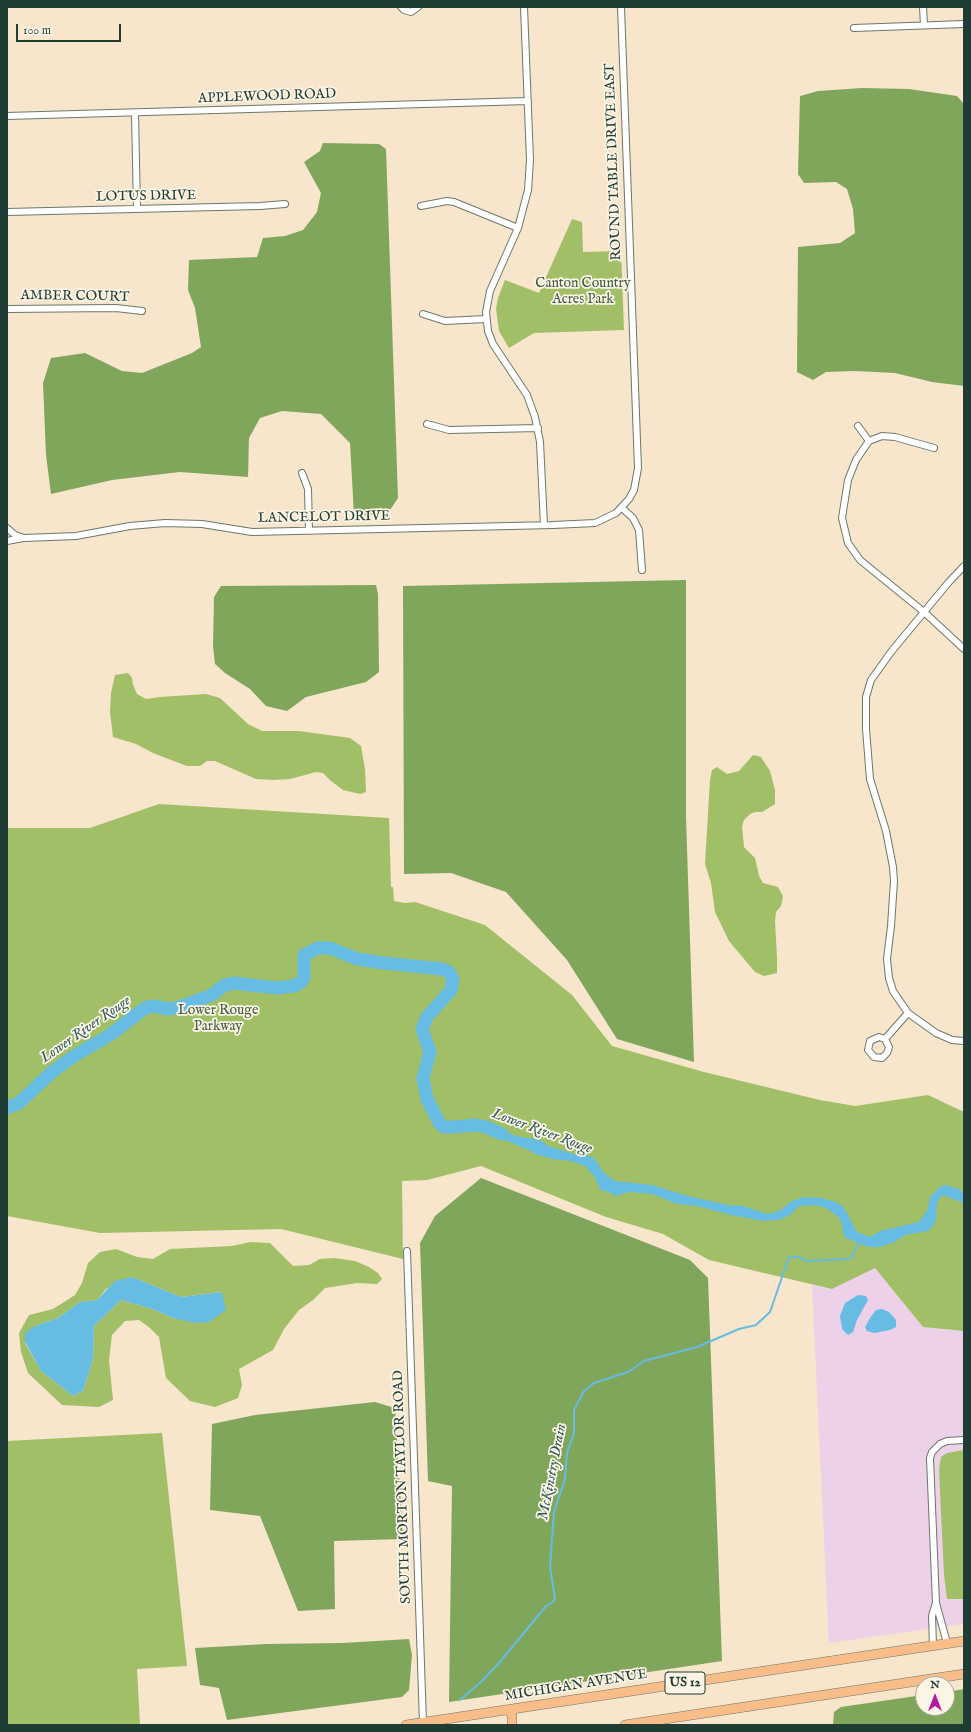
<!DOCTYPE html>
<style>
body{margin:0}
#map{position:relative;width:971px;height:1732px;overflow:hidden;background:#f7e5cc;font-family:"IM FELL English",serif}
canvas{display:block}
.frame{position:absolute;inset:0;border:8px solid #1f3d34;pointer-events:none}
.north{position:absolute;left:915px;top:1676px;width:40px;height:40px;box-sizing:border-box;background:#fcf5e5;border:1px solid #a4ab9e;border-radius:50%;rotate:0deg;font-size:11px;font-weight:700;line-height:16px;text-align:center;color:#1f3d34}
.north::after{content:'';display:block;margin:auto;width:14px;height:18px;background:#b5179e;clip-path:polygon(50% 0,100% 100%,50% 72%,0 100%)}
.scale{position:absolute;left:16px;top:24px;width:105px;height:18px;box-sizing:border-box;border:2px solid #1f3d34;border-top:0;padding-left:5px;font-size:12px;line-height:14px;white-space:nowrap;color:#1f3d34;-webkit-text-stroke:3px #fcf5e5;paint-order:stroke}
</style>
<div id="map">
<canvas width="971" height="1732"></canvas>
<div class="frame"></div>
<div class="north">N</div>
<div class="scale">100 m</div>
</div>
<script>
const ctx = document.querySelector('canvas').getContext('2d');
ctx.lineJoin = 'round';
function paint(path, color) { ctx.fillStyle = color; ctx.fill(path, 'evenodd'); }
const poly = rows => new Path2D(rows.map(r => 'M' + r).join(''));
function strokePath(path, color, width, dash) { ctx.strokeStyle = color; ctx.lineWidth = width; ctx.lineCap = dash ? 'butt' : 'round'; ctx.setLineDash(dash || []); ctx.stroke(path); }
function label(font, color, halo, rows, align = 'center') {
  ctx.font = font + ' "IM FELL English",serif'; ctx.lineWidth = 3.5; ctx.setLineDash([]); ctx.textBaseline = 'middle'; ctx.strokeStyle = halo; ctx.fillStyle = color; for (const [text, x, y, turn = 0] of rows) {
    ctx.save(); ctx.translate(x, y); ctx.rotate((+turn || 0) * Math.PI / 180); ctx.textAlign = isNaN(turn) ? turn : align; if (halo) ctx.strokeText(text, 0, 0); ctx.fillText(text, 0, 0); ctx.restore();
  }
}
const built = poly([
 [875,1267,923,1327,964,1331,964,1624,829,1643,812,1285,832,1289]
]);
const green = poly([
 [572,219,582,222,583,252,621,251,624,330,534,333,509,348,499,331,496,309,498,298,505,280,539,293],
 [128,673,132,678,133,685,137,694,146,699,160,697,206,694,220,698,248,724,262,731,299,731,350,738,361,746,365,769,366,792,360,794,343,790,331,781,323,773,316,772,290,779,274,780,256,779,215,761,207,761,200,766,187,766,153,753,136,744,113,737,110,712,111,693,115,675],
 [753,755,761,757,770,771,775,790,775,804,762,812,755,812,750,814,744,820,742,826,744,847,755,858,759,876,763,883,778,887,783,896,781,906,776,912,775,921,777,958,777,973,764,976,755,972,729,941,715,912,711,883,705,864,710,780,712,770,717,767,727,774,739,771],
 [159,804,389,818,391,887,393,887,394,901,405,903,415,902,485,925,572,995,612,1046,704,1072,820,1100,855,1106,928,1095,964,1112,964,1331,923,1327,875,1268,832,1289,709,1260,663,1234,606,1217,481,1166,427,1180,402,1181,403,1259,281,1229,100,1233,7,1216,7,828,90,828],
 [251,1242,270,1243,293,1266,309,1265,320,1259,334,1258,355,1261,369,1267,378,1273,382,1279,377,1284,357,1283,325,1288,313,1300,299,1310,284,1329,273,1350,239,1369,242,1385,238,1398,215,1407,190,1401,166,1378,159,1337,150,1328,139,1320,125,1321,112,1335,109,1360,113,1400,99,1407,62,1405,28,1373,21,1352,19,1333,29,1315,53,1309,75,1295,82,1283,88,1263,100,1252,116,1249,137,1257,153,1259,170,1249,232,1246],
 [132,1277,181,1297,221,1292,176,1319,152,1309,121,1300,94,1326,93,1359,83,1391,73,1396,41,1371,25,1343,35,1326,58,1318,80,1302,97,1300,106,1289],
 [162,1433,187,1666,137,1669,140,1725,7,1725,7,1441],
 [964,1450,964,1599,947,1599,944,1575,939,1469,941,1457,947,1453]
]);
const forest = poly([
 [862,88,909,89,957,96,964,104,964,386,932,382,895,373,854,371,826,372,813,380,797,372,798,247,840,243,855,233,853,209,847,189,836,182,804,183,798,174,800,96,818,91],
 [323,143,379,144,386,149,398,498,390,510,372,515,354,515,350,443,321,414,282,411,260,418,249,438,248,477,180,472,112,480,51,494,46,455,43,383,51,358,85,353,122,371,142,373,192,353,201,347,195,308,188,290,189,260,257,257,263,238,285,236,303,230,317,212,321,193,304,162,320,151],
 [686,580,686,817,694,1062,617,1039,567,960,506,892,451,873,404,874,403,586],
 [376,585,378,594,379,672,366,682,306,697,287,711,266,706,250,689,225,673,215,664,213,646,214,597,221,586],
 [481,1178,690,1260,708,1278,722,1661,449,1702,452,1486,428,1481,420,1243,435,1216],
 [375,1402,395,1408,403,1539,334,1541,335,1609,298,1611,260,1516,210,1510,212,1424,255,1415],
 [409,1639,412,1655,409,1690,402,1697,227,1720,219,1688,200,1685,195,1648,266,1644,343,1643],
 [964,1689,964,1725,833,1725,834,1712,841,1707,923,1695,923,1708,947,1708,947,1692]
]);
const water = poly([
 [486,1127,496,1127,516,1136,540,1140,548,1146,577,1155,587,1155,595,1159,603,1172,615,1181,652,1185,688,1196,728,1205,743,1206,768,1214,781,1210,790,1202,803,1197,822,1198,835,1202,843,1206,857,1232,870,1237,880,1231,919,1222,928,1209,930,1197,941,1186,946,1185,959,1189,964,1194,964,1203,942,1195,937,1203,936,1220,933,1226,928,1231,905,1235,895,1242,880,1247,868,1247,844,1237,842,1224,839,1218,828,1209,815,1205,799,1206,790,1215,779,1220,763,1221,731,1215,697,1206,677,1204,652,1194,630,1192,615,1196,609,1192,600,1190,595,1177,585,1166,571,1161,552,1159,535,1154,529,1150,500,1138],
 [132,1277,181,1297,222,1292,226,1310,209,1322,196,1323,176,1319,152,1309,121,1300,94,1326,93,1359,83,1391,73,1396,41,1371,25,1342,25,1333,35,1326,58,1318,80,1302,97,1300,115,1281],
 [858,1295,866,1296,868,1300,857,1320,853,1332,848,1335,842,1329,840,1316,845,1303],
 [882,1309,889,1312,896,1320,896,1327,890,1330,874,1333,867,1331,865,1327,870,1318,876,1310]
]);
const stream = poly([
 [460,1700,481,1682,499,1663,546,1606,553,1602,555,1599,550,1567,554,1512,565,1479,567,1453,574,1433,574,1410,584,1391,594,1383,628,1372,644,1361,697,1347,739,1329,756,1325,770,1312,789,1257,799,1257,807,1261,847,1259,852,1257,859,1242]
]);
const river = poly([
 [7,1108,19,1103,52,1072,74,1056,110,1035,145,1008,153,1006,169,1009,179,1007,212,995,223,986,233,983,277,988,294,986,301,982,304,978,304,955,318,948,330,948,357,959,383,963,442,969,449,972,453,979,451,990,427,1017,422,1029,430,1052,423,1078,427,1099,440,1124,444,1127,454,1127,476,1125,486,1127,502,1134]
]);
const minor = poly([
 [401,7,404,10,411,12,418,7],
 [524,7,530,160,528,190,518,228,490,291,486,312,488,331,493,344,527,395,535,417,540,442,544,525],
 [923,7,924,25],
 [854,28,964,24],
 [135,113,137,209],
 [7,116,528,101],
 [421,206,447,201,454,202,518,228],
 [7,212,260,206,285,204],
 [7,309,116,308,142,311],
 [423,314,445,321,486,319],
 [427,424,449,430,538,428],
 [858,426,869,441],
 [934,448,895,437,882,436,869,441,856,460,848,480,842,518,848,543,860,560,924,612,964,649],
 [302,473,308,489,309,531],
 [622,508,633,518,639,530,642,570],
 [7,528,15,535,24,538,76,536,130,526,165,523,202,524,252,532,553,525,595,523,616,513,629,499,634,490,638,468,621,7],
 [7,541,23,538],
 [964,566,948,583,891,652,871,680,866,697,866,729,870,779,886,831,893,867,894,881,891,926,887,959,889,978,893,991,908,1013,936,1033,952,1040,964,1041],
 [885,1039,889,1047,887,1053,882,1058,874,1057,868,1050,870,1041,879,1037,885,1039,908,1013],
 [407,1251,423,1723],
 [947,1643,936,1603,930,1458,932,1452,940,1444,947,1441,964,1440],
 [933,1646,932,1616,936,1603]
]);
const primary = poly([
 [509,1710,512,1716,512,1725],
 [406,1725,964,1641],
 [625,1725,964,1674]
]);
const shields = [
 [685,1683,40]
];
const shieldNames = [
 ["US 12",685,1683]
];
const streetNames = [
 ["APPLEWOOD ROAD",267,97,-2],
 ["ROUND TABLE DRIVE EAST",614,162,-92],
 ["LOTUS DRIVE",146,197,-1],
 ["AMBER COURT",75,297,1],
 ["LANCELOT DRIVE",324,518,-1],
 ["SOUTH MORTON TAYLOR ROAD",403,1487,-92],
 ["MICHIGAN AVENUE",576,1686,-9]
];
const parkNames = [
 ["Canton Country",583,284],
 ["Acres Park",583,300],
 ["Lower Rouge",218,1011],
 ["Parkway",218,1027]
];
const waterNames = [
 ["Lower River Rouge",86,1030,-35],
 ["Lower River Rouge",542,1132,20],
 ["McKinstry Drain",553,1472,-79]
];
paint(built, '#edd1e9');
paint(green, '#a1bf67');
paint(forest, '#80a65c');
paint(water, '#66bce2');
strokePath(stream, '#66bce2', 2);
strokePath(river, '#66bce2', 13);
strokePath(minor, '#6b7869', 8);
strokePath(primary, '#6b7869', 10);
strokePath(minor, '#fff', 6);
strokePath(primary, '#f8bd89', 9);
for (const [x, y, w] of shields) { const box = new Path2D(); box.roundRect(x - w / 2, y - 11, w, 22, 3); ctx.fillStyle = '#fcf5e5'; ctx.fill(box); strokePath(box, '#1f3d34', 1); }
label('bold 13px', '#1f3d34', null, shieldNames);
label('14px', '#1f3d34', '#fcf5e5', streetNames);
label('14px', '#405e41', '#fcf5e5', parkNames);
label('italic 15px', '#315d60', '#fcf5e5', waterNames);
</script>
